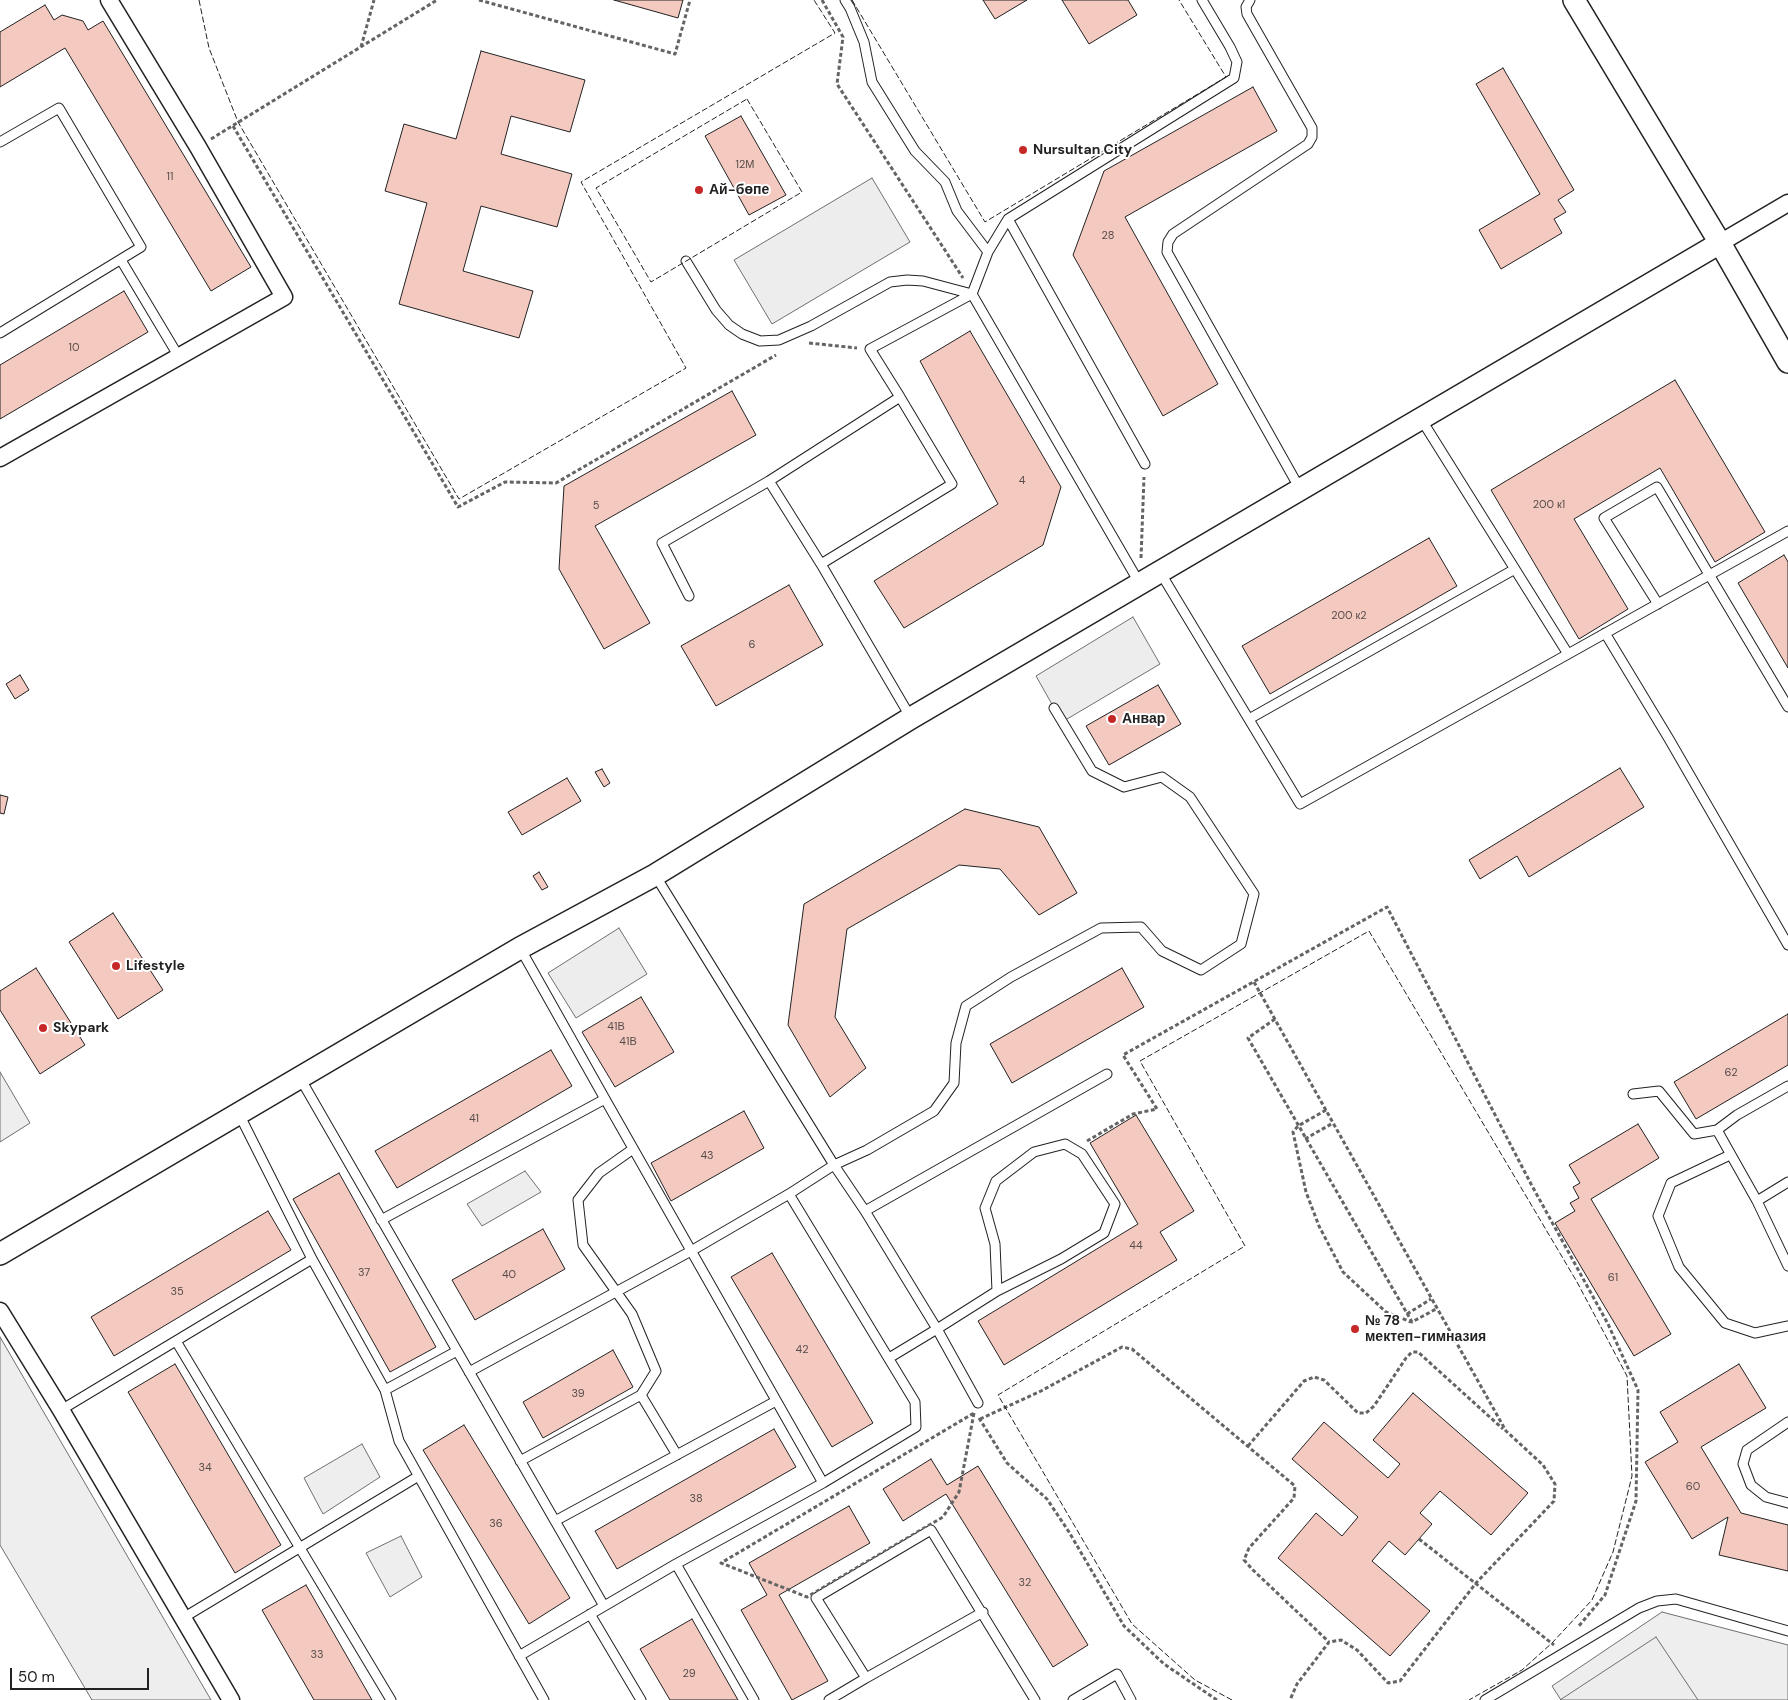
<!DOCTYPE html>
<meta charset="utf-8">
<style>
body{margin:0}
#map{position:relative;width:1788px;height:1700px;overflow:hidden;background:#fff;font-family:"DM Sans",sans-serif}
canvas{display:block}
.scale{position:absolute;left:10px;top:1668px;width:139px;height:22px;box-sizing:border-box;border:2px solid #222;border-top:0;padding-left:6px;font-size:15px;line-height:18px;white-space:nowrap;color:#222;-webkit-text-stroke:4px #fff;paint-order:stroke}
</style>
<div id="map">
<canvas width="1788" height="1700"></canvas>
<div class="scale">50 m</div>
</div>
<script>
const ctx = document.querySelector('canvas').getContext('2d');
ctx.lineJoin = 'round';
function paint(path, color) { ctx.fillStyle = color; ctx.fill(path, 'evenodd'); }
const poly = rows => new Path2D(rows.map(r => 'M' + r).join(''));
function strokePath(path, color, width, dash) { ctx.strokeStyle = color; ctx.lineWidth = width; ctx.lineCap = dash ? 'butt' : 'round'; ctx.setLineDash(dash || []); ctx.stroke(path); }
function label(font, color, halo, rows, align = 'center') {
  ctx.font = font + ' "DM Sans",sans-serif'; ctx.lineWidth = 4; ctx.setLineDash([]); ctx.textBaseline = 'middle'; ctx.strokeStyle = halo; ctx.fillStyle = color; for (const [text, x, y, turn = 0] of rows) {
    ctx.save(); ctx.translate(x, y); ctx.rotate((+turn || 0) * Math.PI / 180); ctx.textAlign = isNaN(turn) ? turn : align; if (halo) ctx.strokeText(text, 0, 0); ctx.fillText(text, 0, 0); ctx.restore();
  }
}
const green = poly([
 [0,1072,30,1123,0,1142,0,1072],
 [525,1171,541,1192,482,1226,467,1204,525,1171],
 [0,1337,211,1700,92,1700,0,1545,0,1337],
 [362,1444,380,1477,323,1514,304,1478,362,1444],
 [401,1536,422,1577,390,1597,366,1553,401,1536],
 [1662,1612,1788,1645,1788,1700,1561,1700,1552,1686,1662,1612]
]);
const parking = poly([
 [872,178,910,242,772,324,734,260,872,178],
 [1133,617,1160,664,1062,722,1036,676,1133,617],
 [619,928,647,974,576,1018,548,973,619,928],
 [1656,1637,1698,1700,1560,1700,1656,1637]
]);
const building = poly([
 [614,0,683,0,678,18,614,0],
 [983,0,1027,0,995,19,983,0],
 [1062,0,1128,0,1137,15,1089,44,1062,0],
 [45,5,54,20,62,15,83,21,88,30,103,21,251,267,211,291,65,48,0,87,0,32,45,5],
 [481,51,585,80,570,132,511,116,501,154,572,174,557,227,481,206,463,271,533,291,519,338,399,304,427,203,385,191,404,124,456,139,481,51],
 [1503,68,1574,190,1558,200,1566,212,1554,219,1562,233,1501,269,1479,230,1540,194,1476,84,1503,68],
 [1253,87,1277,131,1125,217,1218,384,1163,416,1073,255,1104,171,1253,87],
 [741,116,786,195,749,215,705,136,741,116],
 [124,291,148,332,0,419,0,365,124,291],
 [970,331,1061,487,1043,545,904,628,874,581,998,504,920,361,970,331],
 [1675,380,1765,532,1715,562,1660,468,1574,519,1628,609,1579,639,1491,490,1675,380],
 [732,391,756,435,595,526,650,623,604,649,559,569,564,486,732,391],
 [1429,538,1457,586,1270,694,1242,646,1429,538],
 [1784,555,1788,562,1788,668,1738,583,1784,555],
 [789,585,823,645,716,706,681,646,789,585],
 [20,675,29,690,15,699,6,684,20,675],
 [1158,685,1181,724,1109,765,1086,726,1158,685],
 [1620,768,1644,807,1529,877,1517,856,1480,879,1469,860,1620,768],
 [602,769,610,783,604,787,595,772,602,769],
 [567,778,581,801,522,835,508,812,567,778],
 [0,795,8,797,4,814,0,813,0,795],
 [965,809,1039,827,1077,893,1039,915,1000,869,959,865,847,929,835,1017,866,1068,830,1097,788,1025,804,904,965,809],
 [539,872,548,887,542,890,533,876,539,872],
 [113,913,163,990,118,1019,69,942,113,913],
 [36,968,85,1045,40,1074,0,1010,0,991,36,968],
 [1122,968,1144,1007,1012,1083,990,1044,1122,968],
 [641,997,674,1052,615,1087,582,1032,641,997],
 [1788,1014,1788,1065,1696,1119,1674,1082,1788,1014],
 [551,1050,572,1086,397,1188,375,1151,551,1050],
 [744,1111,764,1148,671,1201,651,1163,744,1111],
 [1136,1115,1194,1211,1160,1232,1177,1260,1004,1365,978,1321,1138,1224,1090,1143,1136,1115],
 [1638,1124,1659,1158,1591,1199,1671,1334,1634,1356,1555,1223,1575,1211,1570,1203,1579,1198,1573,1187,1580,1183,1569,1165,1638,1124],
 [339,1173,436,1347,390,1372,293,1199,339,1173],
 [268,1211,291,1250,114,1356,91,1317,268,1211],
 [543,1229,565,1269,475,1320,452,1280,543,1229],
 [772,1253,873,1423,832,1447,731,1277,772,1253],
 [613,1350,633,1387,543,1438,523,1402,613,1350],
 [175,1364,281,1545,235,1573,128,1392,175,1364],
 [1739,1364,1766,1408,1701,1447,1741,1513,1788,1525,1788,1571,1719,1555,1728,1517,1692,1539,1645,1462,1678,1442,1660,1412,1739,1364],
 [1413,1393,1528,1493,1491,1535,1440,1491,1420,1513,1432,1524,1405,1555,1389,1541,1372,1561,1430,1611,1390,1656,1278,1558,1316,1513,1342,1536,1358,1517,1292,1459,1324,1422,1388,1478,1400,1464,1373,1440,1413,1393],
 [464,1425,570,1598,529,1624,423,1450,464,1425],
 [774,1429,796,1467,617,1569,595,1531,774,1429],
 [931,1459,947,1485,978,1466,1088,1645,1053,1667,946,1494,903,1521,883,1489,931,1459],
 [849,1506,870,1543,779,1595,828,1681,792,1700,741,1610,767,1595,749,1563,849,1506],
 [306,1585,372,1700,314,1700,262,1610,306,1585],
 [692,1619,738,1700,670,1700,640,1649,692,1619]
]);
const path = poly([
 [479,0,675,54,690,0],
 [822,0,843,37,837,84,963,278],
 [361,47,374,0],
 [233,126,458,507,505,482,556,483,776,355],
 [211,139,437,0],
 [809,343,857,348],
 [1141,558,1144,477],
 [1254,982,1506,1431,1543,1465,1555,1484,1554,1501,1476,1583,1400,1681,1388,1683,1357,1650,1341,1640,1329,1642,1297,1684,1290,1700],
 [1275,1019,1248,1038,1412,1322,1436,1309],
 [1326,1110,1298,1126,1293,1132,1306,1192,1319,1226,1343,1272,1386,1312,1411,1322],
 [1305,1139,1333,1123],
 [1087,1141,1133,1114,1157,1109,1123,1055,1387,907,1531,1184,1608,1324,1638,1390,1636,1501,1605,1595,1578,1627],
 [1407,1314,1431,1299],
 [974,1413,959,1492,943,1517,807,1597,721,1563,974,1413],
 [979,1418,1007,1463,1047,1499,1069,1532,1124,1626,1164,1664,1217,1700],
 [980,1419,1041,1391,1122,1347,1132,1349,1295,1486,1294,1498,1249,1548,1244,1560,1253,1570,1329,1642],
 [1248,1446,1304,1381,1314,1377,1324,1380,1358,1413,1366,1413,1374,1406,1406,1358,1412,1352,1418,1352,1503,1429],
 [1419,1539,1554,1645]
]);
const service = poly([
 [845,0,850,8,864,42,872,82,915,151,945,182,957,211,988,252],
 [1250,0,1246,7,1247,14,1312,128,1312,137,1308,144,1173,234,1168,242,1167,252,1300,489],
 [0,142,59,108,141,247,0,333],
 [1008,219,1145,464],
 [121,260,179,357],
 [686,261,716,310,729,325,742,334,760,341,779,340,811,326,890,282,907,280,923,281,972,294,988,252,1008,219,1234,78,1237,62,1230,47,1202,0],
 [1421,419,1568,654],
 [769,481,821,564,911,718],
 [821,564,952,484,900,397],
 [1160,572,1300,804,1788,531],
 [689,596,662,543,769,481,900,397,870,349,972,294,1140,584],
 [1658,604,1604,518,1657,487,1788,707],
 [1605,633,1669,739,1788,945],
 [1249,719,1515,569],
 [655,875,834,1165,865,1211,937,1329,978,1403],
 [300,1078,604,1606],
 [1633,1094,1659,1091,1694,1134,1717,1130,1737,1115,1788,1086],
 [605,1099,823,1483],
 [239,1114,312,1259,385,1390,399,1441,544,1700],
 [1717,1130,1757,1201,1788,1266],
 [633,1149,599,1173,578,1200,583,1245,632,1314,656,1371,641,1395],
 [1730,1155,1671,1183,1658,1216,1679,1267,1725,1323,1755,1333,1788,1326],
 [1757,1201,1788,1182],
 [865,1211,1107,1074],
 [381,1220,605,1099,520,948],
 [176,1341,391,1700],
 [889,1358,937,1329,997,1291,1061,1259,1104,1233,1115,1204,1082,1154,1065,1144,1034,1152,996,1181,985,1208,995,1244,997,1291],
 [469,1372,691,1251,789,1194,834,1165,867,1150,934,1111,954,1083,956,1043,966,1006,1011,977,1101,928,1141,927,1162,951,1201,970,1241,944,1254,894,1190,797,1162,777,1124,787,1092,771,1054,708],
 [385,1390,457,1351],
 [61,1410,312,1259],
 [1788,1422,1747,1450,1743,1464,1751,1485,1766,1497,1788,1503],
 [520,1461,641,1395,677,1455],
 [555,1521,776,1401],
 [676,1564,754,1700],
 [590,1614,641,1700],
 [183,1618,417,1477],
 [519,1656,676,1564,823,1483,916,1427,915,1402,789,1194],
 [866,1678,983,1612],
 [829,1700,866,1678,816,1598,931,1530,1035,1700],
 [1073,1700,1117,1674,1131,1700],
 [1485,1700,1639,1608,1657,1601,1676,1599,1788,1631]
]);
const minor = poly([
 [1720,243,1788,203],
 [0,458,284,297,198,147,109,0],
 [0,1311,61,1410,231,1700]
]);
const tertiary = poly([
 [1574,0,1720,243,1788,362],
 [0,1254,520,948,655,875,911,718,1720,243]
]);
const fence = poly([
 [199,0,209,48,238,122,459,499,686,368,581,182,835,33,814,0],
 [852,0,985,222,1226,77,1179,0],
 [747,99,802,192,651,282,596,188,747,99],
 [1232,1700,1195,1680,1132,1624,998,1395,1245,1246,1140,1061,1369,931,1577,1282,1627,1376,1632,1476,1613,1552,1592,1600,1552,1643,1522,1670,1469,1700]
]);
const markers = [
 [1023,150,5,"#c62828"],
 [699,190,5,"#c62828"],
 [1112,719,5,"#c62828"],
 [116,966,5,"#c62828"],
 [43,1028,5,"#c62828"],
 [1355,1329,5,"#c62828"]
];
const numberNames = [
 ["12М",745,165],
 ["11",170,177],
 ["28",1108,236],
 ["10",74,348],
 ["4",1022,481],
 ["200 к1",1549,505],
 ["5",596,506],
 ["200 к2",1349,616],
 ["6",752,645],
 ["41В",616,1027],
 ["41В",628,1042],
 ["62",1731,1073],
 ["41",474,1119],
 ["43",707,1156],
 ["44",1136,1246],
 ["37",364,1273],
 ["40",509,1275],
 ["61",1613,1278],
 ["35",177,1292],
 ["42",802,1350],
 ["39",578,1394],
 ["34",205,1468],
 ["60",1693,1487],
 ["38",696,1499],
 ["36",496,1524],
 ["32",1025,1583],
 ["33",317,1655],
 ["29",689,1674]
];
const poiNames = [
 ["Nursultan City",1033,150],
 ["Ай-бөпе",709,190],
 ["Анвар",1122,719],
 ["Lifestyle",126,966],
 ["Skypark",53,1028],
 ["№ 78",1365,1321],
 ["мектеп-гимназия",1365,1337]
];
paint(green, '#eee');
strokePath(green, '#6f6f6f', 1);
paint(parking, '#ededed');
strokePath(parking, '#6f6f6f', 1);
paint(building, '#f3c9c0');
strokePath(building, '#222', 1);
strokePath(service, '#222', 11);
strokePath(minor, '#222', 19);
strokePath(tertiary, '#222', 24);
strokePath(path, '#646464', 3, [4, 2.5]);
strokePath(service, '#fff', 9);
strokePath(minor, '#fff', 16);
strokePath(tertiary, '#fff', 21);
strokePath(fence, '#222', 1, [6, 2.5]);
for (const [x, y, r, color] of markers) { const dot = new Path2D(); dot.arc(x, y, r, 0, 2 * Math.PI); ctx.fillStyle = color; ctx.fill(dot); strokePath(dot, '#fff', 2); }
label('11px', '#564c4a', null, numberNames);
label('bold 14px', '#222', '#fff', poiNames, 'left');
</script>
